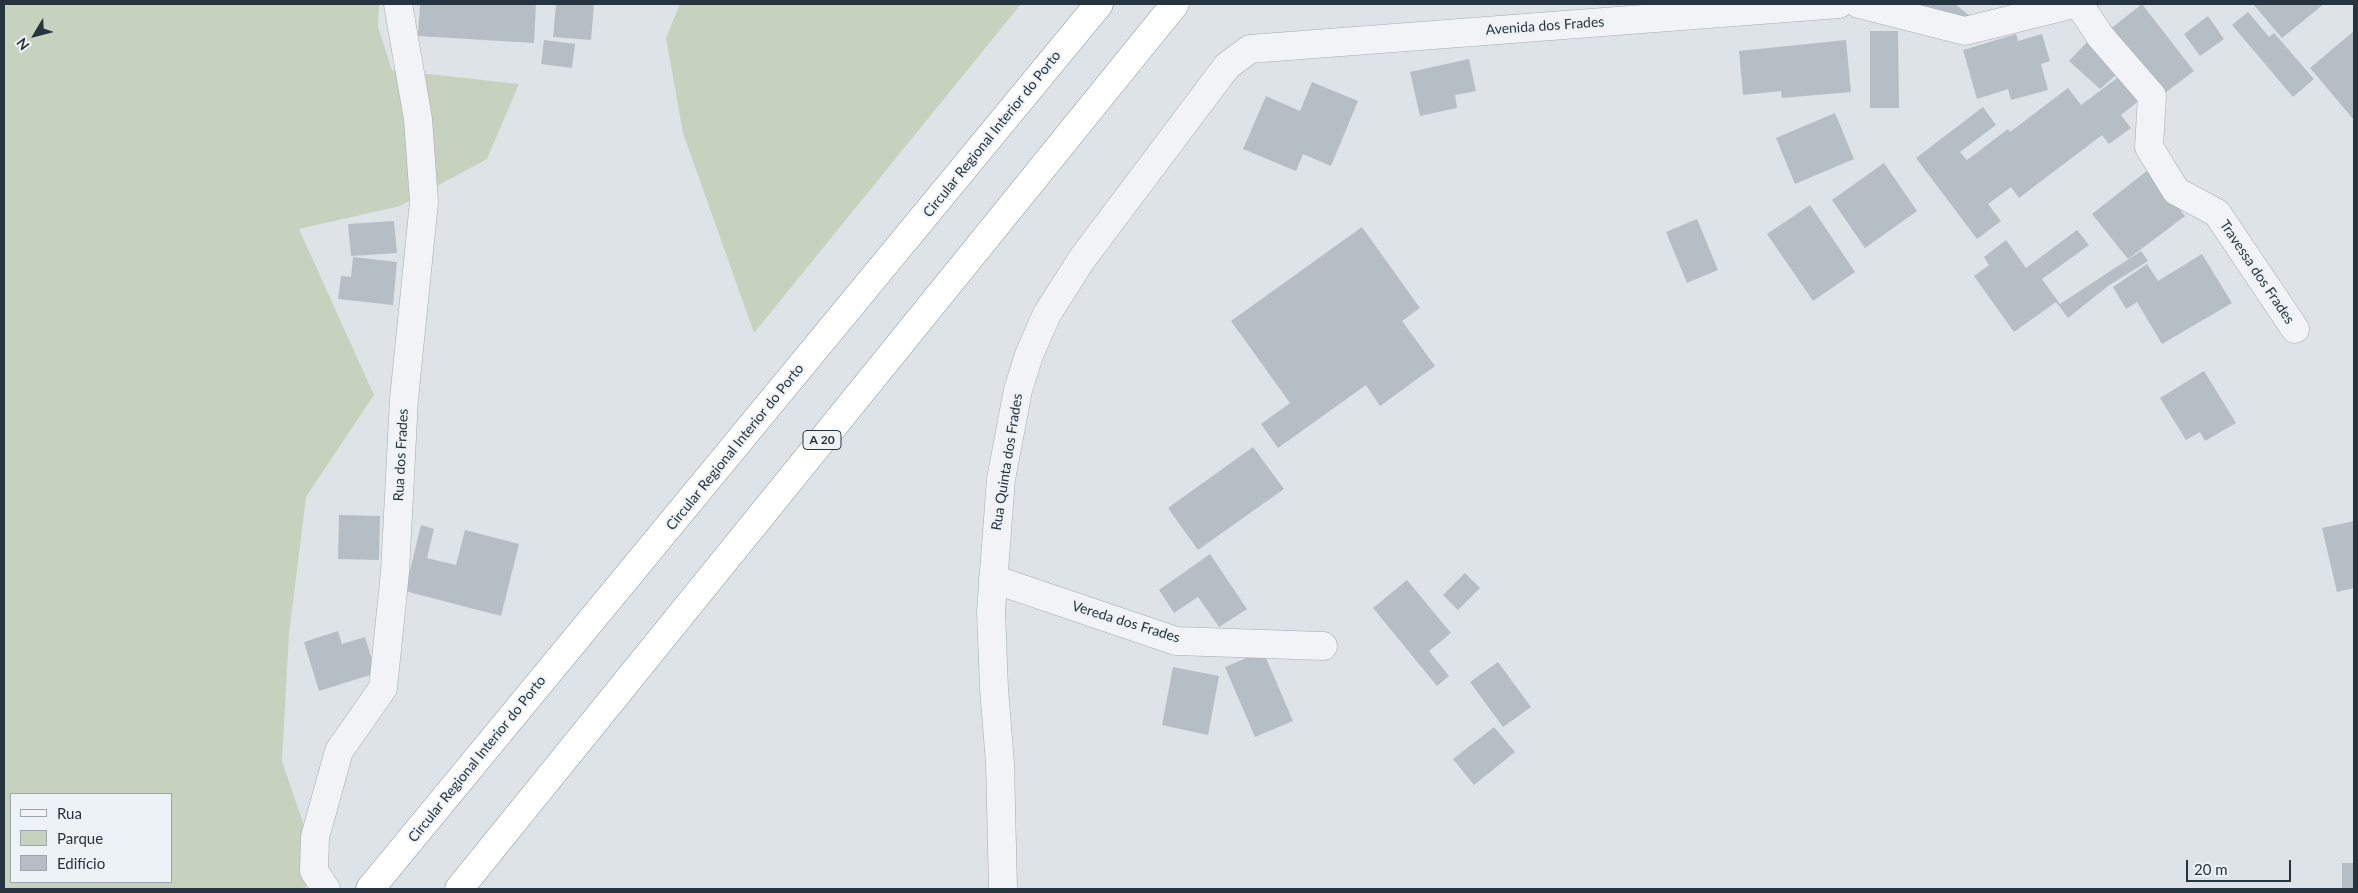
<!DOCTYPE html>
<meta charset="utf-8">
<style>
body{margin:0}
#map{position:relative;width:2358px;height:893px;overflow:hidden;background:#dee3e8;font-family:Lato,sans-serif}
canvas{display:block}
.frame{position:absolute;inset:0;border:5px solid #26343f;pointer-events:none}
.legend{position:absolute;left:10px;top:793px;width:162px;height:90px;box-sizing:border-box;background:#edf2f6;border:1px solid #9da6ad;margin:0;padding:6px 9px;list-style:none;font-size:15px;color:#26343f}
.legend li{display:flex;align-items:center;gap:10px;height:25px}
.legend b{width:25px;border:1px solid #9da6ad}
.north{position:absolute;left:10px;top:10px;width:50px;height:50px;-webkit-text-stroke:4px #edf2f6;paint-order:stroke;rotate:233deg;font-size:14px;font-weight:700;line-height:20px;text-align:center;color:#26343f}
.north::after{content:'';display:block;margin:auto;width:18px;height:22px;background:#26343f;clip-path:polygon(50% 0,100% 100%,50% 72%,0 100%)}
.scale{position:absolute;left:2186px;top:860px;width:105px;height:22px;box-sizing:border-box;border:2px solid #26343f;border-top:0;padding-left:6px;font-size:15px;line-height:18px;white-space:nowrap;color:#26343f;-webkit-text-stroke:4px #edf2f6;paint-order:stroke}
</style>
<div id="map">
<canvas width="2358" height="893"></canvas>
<div class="frame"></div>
<ul class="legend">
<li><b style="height:6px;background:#f1f3f6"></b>Rua</li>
<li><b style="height:14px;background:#c7d2be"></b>Parque</li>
<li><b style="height:14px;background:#b5bec5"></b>Edifício</li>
</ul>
<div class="north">N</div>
<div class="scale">20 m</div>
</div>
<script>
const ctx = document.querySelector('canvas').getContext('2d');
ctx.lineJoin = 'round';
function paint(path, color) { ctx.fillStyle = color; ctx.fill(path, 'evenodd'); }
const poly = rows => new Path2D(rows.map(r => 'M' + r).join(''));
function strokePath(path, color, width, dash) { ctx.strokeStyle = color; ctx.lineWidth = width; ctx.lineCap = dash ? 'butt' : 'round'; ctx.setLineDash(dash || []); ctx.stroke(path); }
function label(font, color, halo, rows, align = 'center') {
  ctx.font = font + ' Lato,sans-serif'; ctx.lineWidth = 4; ctx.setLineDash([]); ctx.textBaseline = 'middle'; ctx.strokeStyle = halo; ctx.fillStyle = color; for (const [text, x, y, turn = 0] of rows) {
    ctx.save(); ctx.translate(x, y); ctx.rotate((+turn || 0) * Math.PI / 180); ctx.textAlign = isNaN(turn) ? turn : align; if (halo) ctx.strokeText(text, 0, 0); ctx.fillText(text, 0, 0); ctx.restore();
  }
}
const green = poly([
 [4,4,379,4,378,27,392,70,519,84,487,159,400,206,299,229,374,395,306,497,289,634,282,761,319,870,304,889,4,889],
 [11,794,171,794,171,882,11,882],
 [680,4,1021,4,754,333,683,133,666,38]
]);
const building = poly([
 [420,4,536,4,534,43,418,36],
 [556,4,594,4,591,40,553,37],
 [1903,4,1955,4,1970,16,1965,23],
 [2142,4,2194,71,2161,96,2109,30],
 [2253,4,2324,4,2282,38],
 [2248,12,2269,37,2274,33,2314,79,2293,97,2232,25],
 [2208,16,2224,39,2200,56,2184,34],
 [1870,31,1898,31,1899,108,1870,108],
 [2354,31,2354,120,2310,68],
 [2016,34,2018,41,2042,34,2050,61,2041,64,2048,90,2011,100,2008,89,1977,99,1963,50],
 [2090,39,2122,70,2100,89,2069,61],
 [544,40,575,44,572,68,541,64],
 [1846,40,1851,92,1782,98,1781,91,1743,95,1739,51],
 [1469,59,1476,91,1455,95,1457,108,1420,116,1410,72],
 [2121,75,2140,100,2121,115,2131,128,2109,144,2102,135,2019,198,2011,187,1988,204,2001,221,1977,239,1916,158,1983,107,1996,125,1960,152,1967,160,2008,129,2010,132,2068,88,2081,105],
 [1312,82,1358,101,1331,166,1303,154,1296,171,1243,149,1266,96,1300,111],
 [1835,113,1854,159,1795,184,1776,138],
 [1884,163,1917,211,1865,248,1832,200],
 [2148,170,2185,216,2128,259,2092,214],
 [1810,205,1855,272,1813,301,1767,234],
 [1697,219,1718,270,1687,283,1666,232],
 [394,221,397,253,351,256,348,224],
 [1362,227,1420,308,1402,321,1435,366,1380,406,1366,385,1278,448,1261,424,1290,403,1231,321],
 [2077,230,2089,245,2042,279,2060,304,2141,251,2148,261,2108,286,2068,318,2056,302,2014,332,1974,276,1989,265,1984,257,2006,240,2026,268],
 [2202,254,2232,303,2162,344,2137,302,2126,309,2113,287,2147,264,2158,281],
 [353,257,397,262,393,305,338,299,341,276,351,277],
 [2204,371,2236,423,2205,441,2200,432,2186,440,2160,398],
 [1253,447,1284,489,1198,550,1168,508],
 [339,515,380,516,379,560,338,559],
 [2354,521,2354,588,2337,592,2322,528],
 [421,525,434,529,427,558,456,565,465,530,519,544,501,616,405,591],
 [1210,554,1247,609,1219,627,1198,597,1174,613,1159,590],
 [1465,573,1480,588,1458,610,1443,595],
 [1407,580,1451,633,1429,651,1449,676,1437,686,1373,608],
 [338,631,342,644,365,637,376,673,319,691,304,642],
 [1263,651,1293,721,1255,737,1225,667],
 [1498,662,1531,707,1503,727,1470,682],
 [1173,667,1219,676,1208,735,1162,725],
 [1494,727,1515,752,1474,785,1453,759],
 [2342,863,2354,863,2354,889,2342,889]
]);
const minor = poly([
 [2079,4,2100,36,2152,96,2149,147,2176,191,2217,213,2295,329],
 [993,579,1176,641,1323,646],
 [326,889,314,871,315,837,339,751,383,688,395,572,404,399,424,202,418,119,398,4]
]);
const tertiary = poly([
 [1859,4,1965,31,2074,4],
 [1003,889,1000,763,994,689,991,611,1001,479,1018,390,1029,355,1047,314,1082,259,1227,66,1250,49,1839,4]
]);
const motorway = poly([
 [370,889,1099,4],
 [459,889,1175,4]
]);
const shields = [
 [822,440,38]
];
const shieldNames = [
 ["A 20",822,440]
];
const streetNames = [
 ["Avenida dos Frades",1545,26,-4],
 ["Circular Regional Interior do Porto",992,134,-51],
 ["Travessa dos Frades",2257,272,56],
 ["Circular Regional Interior do Porto",735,447,-51],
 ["Rua dos Frades",401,455,-87],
 ["Rua Quinta dos Frades",1007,462,-81],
 ["Vereda dos Frades",1126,622,17],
 ["Circular Regional Interior do Porto",477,759,-51]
];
paint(green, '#c7d2be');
paint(building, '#b5bec5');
strokePath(minor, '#a3abb2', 29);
strokePath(tertiary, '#a3abb2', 29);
strokePath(motorway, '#85939f', 29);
strokePath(minor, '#f1f3f6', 28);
strokePath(tertiary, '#f1f3f6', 28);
strokePath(motorway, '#fff', 28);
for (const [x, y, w] of shields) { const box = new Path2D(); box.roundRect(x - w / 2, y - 9.5, w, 19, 4); ctx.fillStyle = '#edf2f6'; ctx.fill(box); strokePath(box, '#26343f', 1); }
label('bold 12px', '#26343f', null, shieldNames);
label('14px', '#26343f', '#edf2f6', streetNames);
</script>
